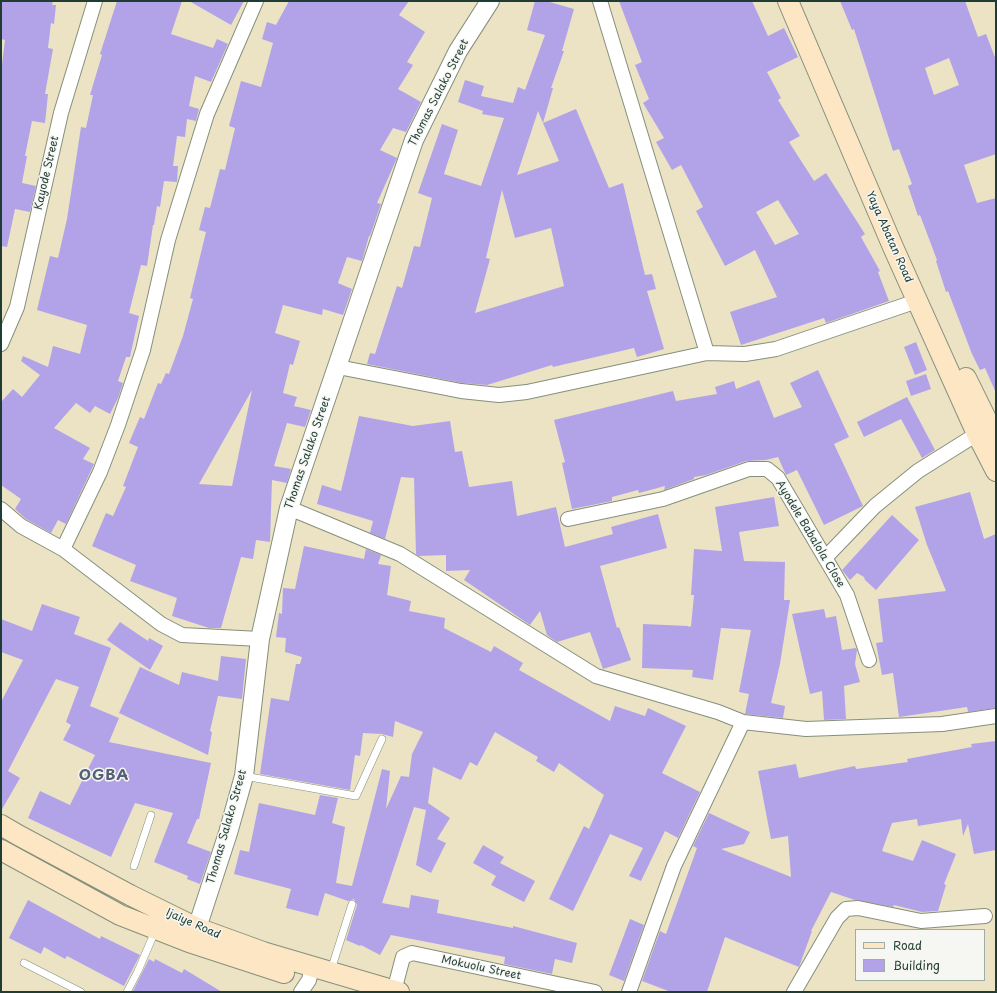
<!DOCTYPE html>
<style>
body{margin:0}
#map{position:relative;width:997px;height:993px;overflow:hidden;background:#ebe3c4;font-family:"Playpen Sans",sans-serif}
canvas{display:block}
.frame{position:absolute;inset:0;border:2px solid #1f3d34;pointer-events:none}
.legend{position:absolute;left:855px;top:929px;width:130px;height:52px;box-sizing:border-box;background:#f6f6f2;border:1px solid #a0aca6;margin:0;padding:5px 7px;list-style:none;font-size:12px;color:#1f3d34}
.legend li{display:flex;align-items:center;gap:8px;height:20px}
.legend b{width:20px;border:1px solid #a0aca6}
</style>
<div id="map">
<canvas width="997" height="993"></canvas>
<div class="frame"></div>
<ul class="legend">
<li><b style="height:5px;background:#fce6c4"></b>Road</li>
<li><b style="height:11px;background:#b2a3e8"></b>Building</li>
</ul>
</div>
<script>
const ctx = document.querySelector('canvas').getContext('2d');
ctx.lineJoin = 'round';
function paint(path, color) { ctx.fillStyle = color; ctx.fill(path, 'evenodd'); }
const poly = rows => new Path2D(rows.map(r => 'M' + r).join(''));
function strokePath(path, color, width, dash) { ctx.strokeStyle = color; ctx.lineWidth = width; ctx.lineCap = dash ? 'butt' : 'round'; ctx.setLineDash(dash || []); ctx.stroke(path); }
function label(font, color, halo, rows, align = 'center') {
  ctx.font = font + ' "Playpen Sans",sans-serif'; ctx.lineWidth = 3; ctx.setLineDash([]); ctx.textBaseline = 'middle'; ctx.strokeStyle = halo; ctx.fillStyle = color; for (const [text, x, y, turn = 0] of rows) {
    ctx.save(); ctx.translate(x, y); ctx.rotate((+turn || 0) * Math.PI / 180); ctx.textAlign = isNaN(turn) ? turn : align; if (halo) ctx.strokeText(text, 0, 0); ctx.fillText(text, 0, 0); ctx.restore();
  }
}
const building = poly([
 [1,1,53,1,52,5,56,5,54,24,51,23,48,48,53,49,45,94,48,94,45,123,32,121,25,156,27,156,22,183,36,186,30,212,15,209,7,247,1,246,1,72,5,40,1,39],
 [117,1,182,1,171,34,213,48,217,39,228,44,211,82,195,76,189,106,199,109,196,121,187,119,185,137,177,136,173,166,178,166,177,182,164,181,160,207,157,206,154,225,153,225,147,266,141,265,129,313,139,316,130,357,126,357,118,381,123,383,118,398,110,414,95,406,90,413,76,403,54,428,90,448,83,459,94,464,66,524,58,520,51,533,26,519,15,509,21,499,1,485,1,402,13,389,22,397,40,375,21,361,23,356,48,367,53,346,80,354,87,325,37,310,50,256,58,258,67,219,81,127,86,128,93,95,90,95,102,55,100,54],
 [189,1,244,1,231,25],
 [289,1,409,1,399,15,425,32,407,62,413,65,398,89,421,102,406,132,393,128,380,150,397,158,377,203,381,204,370,236,369,236,362,261,347,257,338,283,352,289,343,315,323,309,322,315,283,305,275,333,300,341,293,365,290,364,283,393,297,397,294,406,311,410,305,427,287,423,274,466,291,469,287,483,272,480,270,542,256,540,253,559,241,557,221,628,209,628,172,616,177,598,130,581,136,565,92,546,106,513,113,516,126,487,123,486,138,447,129,443,140,417,144,419,158,383,161,384,166,373,169,374,183,336,193,299,190,298,206,232,199,230,205,207,210,208,220,169,225,170,235,128,229,126,241,81,261,87,273,43,262,39,267,22,276,25],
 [252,390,232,486,199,484],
 [535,1,546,1,574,9,562,51,564,51,551,88,553,88,543,123,538,111,517,175,559,161,543,123,576,109,609,188,623,183,645,275,652,274,656,289,647,291,664,349,637,357,634,348,553,367,552,365,487,385,462,383,367,364,370,353,375,354,397,286,402,288,414,246,420,247,432,198,418,193,442,124,458,130,444,174,481,186,504,118,482,114,483,111,458,102,465,80,484,86,481,96,513,103,518,87,525,90,545,35,527,30],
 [502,190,515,238,551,228,564,286,475,313,490,259,486,258],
 [619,1,752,1,768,36,784,28,798,57,767,72,781,98,778,100,800,136,789,142,814,181,826,173,865,234,861,237,880,271,878,272,889,301,826,323,824,318,741,345,730,312,777,297,755,250,725,266,696,211,703,207,681,165,672,170,656,142,664,138,643,103,649,99,635,65,642,62],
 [778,200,799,234,775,245,756,212],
 [840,1,965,1,978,37,986,34,996,60,996,154,964,165,977,203,996,198,996,393,985,368,980,370,972,354,948,291,946,292,936,261,937,260,920,215,918,216,908,186,912,184,899,149,893,151,854,29,852,30],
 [949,58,959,85,934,95,925,68],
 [916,342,927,370,915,375,904,347],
 [818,370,849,437,834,444,863,506,824,525,797,470,786,475,778,457,766,460,746,461,706,475,694,477,694,479,664,490,665,486,639,493,638,490,612,497,612,501,572,509,562,463,565,462,554,420,673,391,676,401,717,394,715,387,734,381,736,389,759,380,774,418,802,407,790,383],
 [926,374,931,389,911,396,906,381],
 [907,397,935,450,922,458,901,419,864,437,857,422],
 [359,416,413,426,450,421,455,452,462,451,469,487,512,481,517,516,556,507,565,547,613,534,611,527,658,514,667,548,600,566,617,628,619,627,631,660,603,669,590,632,557,642,547,635,540,611,530,625,464,580,470,570,446,571,446,555,418,556,416,554,414,478,401,477,385,539,370,533,373,521,317,504,322,485,341,491],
 [970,492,984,539,996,534,996,708,968,712,967,707,899,717,893,673,882,675,876,643,883,642,878,599,946,591,927,545,915,507],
 [774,497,779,526,739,532,744,561,785,562,784,600,790,600,780,664,771,703,785,706,783,718,745,714,749,694,739,692,751,630,721,628,713,680,692,677,693,670,642,668,643,624,688,626,689,627,691,626,694,595,691,595,694,549,722,551,715,507],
 [892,515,919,540,876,590,865,580,864,577,857,573,850,580,842,570],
 [304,546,364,559,366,549,381,555,378,564,391,566,387,595,411,601,409,611,445,618,444,628,491,652,494,646,523,663,519,670,610,721,615,706,645,716,648,708,686,726,662,773,700,792,678,838,665,831,641,881,629,876,643,848,610,834,573,911,549,899,584,826,589,829,604,795,559,763,554,772,536,761,538,757,495,732,477,766,470,762,461,780,433,767,428,803,450,818,437,839,446,843,431,873,416,865,426,810,414,807,382,903,409,908,411,895,439,900,437,913,513,928,513,926,577,943,572,963,555,959,552,974,504,964,505,957,391,935,380,955,361,945,360,946,346,940,357,905,354,899,348,901,325,893,318,916,286,908,291,889,234,874,240,850,249,852,259,803,315,815,320,795,338,798,332,823,345,827,336,883,352,886,382,769,390,771,386,809,401,776,409,777,412,754,423,732,395,721,393,737,382,734,363,733,360,756,355,755,350,790,260,774,271,698,289,701,296,664,300,664,302,657,285,652,286,638,276,637,279,613,282,614,283,588,295,589],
 [42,604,80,617,74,634,111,648,90,706,119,718,109,742,211,763,199,819,197,819,187,843,211,852,200,884,187,879,188,876,154,862,173,813,135,803,111,857,28,818,40,791,70,805,95,755,63,740,71,725,66,722,79,687,56,679,8,771,20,778,1,811,1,702,23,660,1,652,1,619,32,631],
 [824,609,826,618,836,616,842,650,856,648,857,650,855,664,860,682,844,686,846,719,824,720,822,691,810,694,792,614],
 [120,622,148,641,149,638,163,646,150,670,107,640],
 [221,656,246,659,242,699,218,696,210,731,212,732,208,755,119,713,140,667,179,685,182,672,218,681],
 [996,741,996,850,974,854,968,824,963,836,961,819,918,826,917,819,892,823,882,851,913,861,922,840,956,854,944,884,946,885,938,911,922,912,894,905,893,907,855,900,831,892,811,931,812,931,799,967,725,937,707,992,671,992,642,981,660,931,666,934,671,920,697,848,693,846,709,813,750,832,744,844,721,849,791,877,788,836,771,839,758,771,796,764,799,778,855,766,856,769,908,762,907,759,972,747,971,744],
 [483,845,504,857,500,863,535,881,524,902,491,885,496,876,473,863],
 [28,900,100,939,101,936,140,955,124,986,67,956,65,959,44,947,41,954,9,938],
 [630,919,644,925,624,981,609,975],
 [149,959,154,962,155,959,182,973,184,969,222,992,135,992,133,991]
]);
const service = poly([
 [244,776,356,796,382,739],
 [134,866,151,815],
 [24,963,81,992],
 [331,970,352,904],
 [127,992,138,971,156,929]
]);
const minor = poly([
 [1,344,17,307,61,113,95,1],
 [707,353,745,354,776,349,917,301],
 [338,367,461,391,499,395,527,392,707,353,600,1],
 [289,508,400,554,596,676,718,712,743,722,806,729,942,724,996,716],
 [1,509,21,526,63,549,161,624,182,635,260,639],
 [568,519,663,499,749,469,767,469,778,478,847,595,869,660],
 [63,549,100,472,118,425,143,350,168,240,207,114,256,1],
 [825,558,875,506,918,471,977,434],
 [394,991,403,957,412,953,595,992],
 [301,992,309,980,312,968],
 [629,992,674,866,743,722],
 [794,992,837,918,846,909,858,908,921,921,985,916]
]);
const tertiary = poly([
 [190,941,197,928,228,833,244,776,260,639,289,508,414,140,458,51,490,1]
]);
const secondary = poly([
 [788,1,893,247,977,434,996,471],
 [966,378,996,439],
 [1,825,18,835,130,895,197,928,263,952,399,992],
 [1,850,120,915,189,942,284,973]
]);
const streetNames = [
 ["Thomas Salako Street",439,93,-63],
 ["Kayode Street",47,173,-77],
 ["Yaya Abatan Road",889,237,66],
 ["Thomas Salako Street",308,453,-71],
 ["Ayodele Babalola Close",810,534,59],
 ["Thomas Salako Street",227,827,-74],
 ["Ijaiye Road",193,924,24],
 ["Mokuolu Street",481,968,12]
];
const districtNames = [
 ["OGBA",104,776]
];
paint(building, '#b2a3e8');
strokePath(service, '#85907c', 8);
strokePath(minor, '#85907c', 16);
strokePath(tertiary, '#85907c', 20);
strokePath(secondary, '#85907c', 22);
strokePath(service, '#fff', 7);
strokePath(minor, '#fff', 14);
strokePath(tertiary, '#fff', 18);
strokePath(secondary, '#fce6c4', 20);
label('11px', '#1f3d34', '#f6f6f2', streetNames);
ctx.letterSpacing = '1px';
label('bold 15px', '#526173', '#f6f6f2', districtNames);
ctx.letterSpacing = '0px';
</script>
